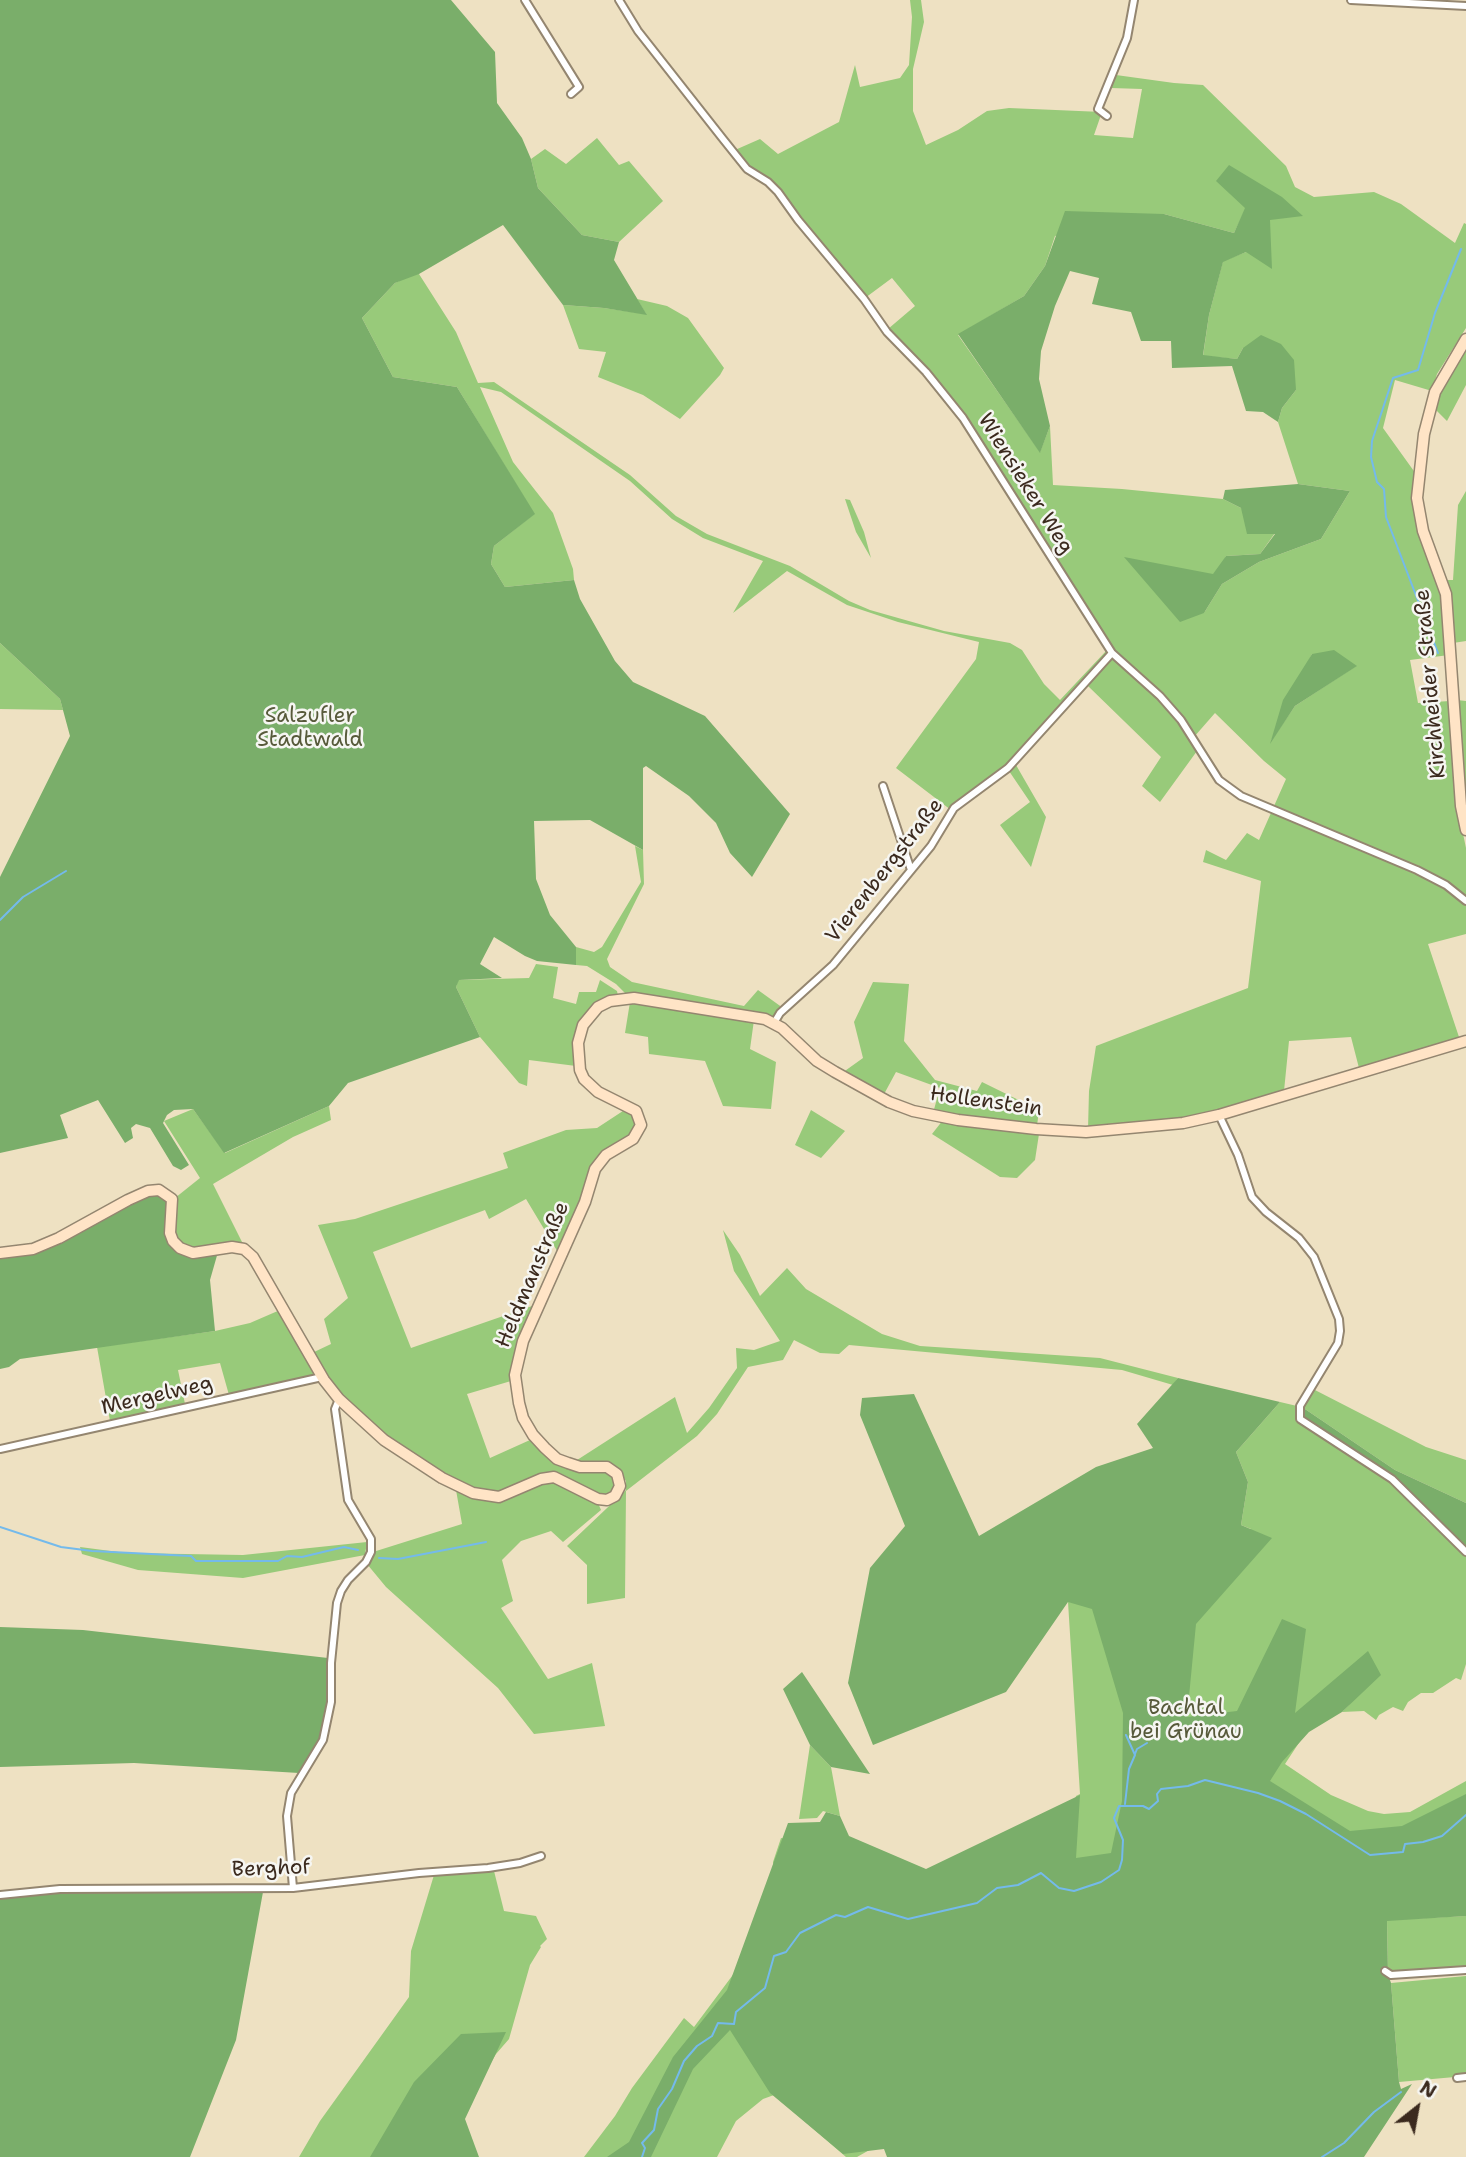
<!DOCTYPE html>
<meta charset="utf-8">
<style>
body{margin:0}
#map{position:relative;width:1466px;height:2157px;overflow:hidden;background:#eee1c2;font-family:"Shantell Sans",sans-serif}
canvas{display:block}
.north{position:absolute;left:1382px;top:2073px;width:70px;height:70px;-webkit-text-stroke:5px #f6f6f2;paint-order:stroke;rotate:31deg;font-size:19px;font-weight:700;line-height:28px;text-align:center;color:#3b2a1e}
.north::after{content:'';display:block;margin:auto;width:24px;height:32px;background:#3b2a1e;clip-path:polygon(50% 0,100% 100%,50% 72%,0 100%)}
</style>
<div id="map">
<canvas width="1466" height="2157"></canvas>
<div class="north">N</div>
</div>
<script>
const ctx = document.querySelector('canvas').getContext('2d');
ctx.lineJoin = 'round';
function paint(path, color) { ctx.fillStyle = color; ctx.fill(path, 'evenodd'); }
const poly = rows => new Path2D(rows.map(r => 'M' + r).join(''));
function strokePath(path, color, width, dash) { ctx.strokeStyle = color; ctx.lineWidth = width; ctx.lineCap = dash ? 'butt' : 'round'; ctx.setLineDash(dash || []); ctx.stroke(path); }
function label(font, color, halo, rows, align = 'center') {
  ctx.font = font + ' "Shantell Sans",sans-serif'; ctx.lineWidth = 5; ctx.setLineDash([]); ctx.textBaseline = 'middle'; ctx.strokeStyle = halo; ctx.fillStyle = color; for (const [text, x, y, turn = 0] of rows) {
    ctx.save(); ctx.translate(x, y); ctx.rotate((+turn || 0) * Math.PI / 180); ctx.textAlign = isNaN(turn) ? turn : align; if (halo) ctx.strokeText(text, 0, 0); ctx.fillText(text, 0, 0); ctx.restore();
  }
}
const green = poly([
 [910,0,921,0,924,22,913,69,913,111,926,145,958,130,987,111,1009,108,1102,112,1094,135,1133,138,1142,89,1111,88,1116,75,1174,83,1203,85,1286,166,1295,187,1314,197,1374,192,1401,204,1455,243,1464,223,1466,224,1466,328,1437,374,1432,391,1395,380,1383,428,1416,474,1414,497,1444,595,1449,655,1410,660,1418,703,1450,701,1457,805,1466,848,1466,934,1428,944,1460,1040,1359,1068,1351,1037,1289,1041,1284,1091,1219,1112,1146,1125,1088,1129,1089,1091,1096,1046,1248,988,1261,881,1203,862,1206,850,1226,860,1247,833,1259,840,1286,779,1264,761,1215,713,1194,737,1184,722,1114,651,964,417,888,329,915,306,892,278,865,298,769,179,749,166,735,150,760,139,778,154,839,122,855,65,860,87,900,78,909,65,912,17],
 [1246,208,1246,252,1223,261,1209,315,1203,356,1237,359,1243,348,1296,390,1282,408,1278,422,1298,484,1350,491,1321,539,1259,562,1222,584,1204,613,1226,556,1260,554,1275,533,1241,508,1223,499,1122,489,1053,485,1050,426,1040,452,958,335,1024,296,1045,266,1055,236,1164,214,1234,233],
 [1312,654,1356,666,1295,706,1271,741],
 [597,138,619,165,629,161,663,201,619,242,582,235,538,188,531,159,545,149,566,164],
 [413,274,419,274,456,332,478,383,494,382,630,475,676,516,707,534,790,566,849,601,870,610,944,631,1010,643,1022,650,1044,684,1060,700,1107,650,1157,697,1177,720,1197,751,1160,802,1142,786,1161,757,1088,686,1016,765,1046,817,1031,867,1000,825,1030,802,1009,771,951,810,896,768,976,659,979,642,898,622,847,605,787,571,733,613,763,561,703,538,672,519,630,481,501,392,480,387,513,462,553,513,573,569,574,580,505,587,491,564,494,546,534,514,457,387,393,377,362,318,395,283],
 [637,299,667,306,688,318,724,368,720,375,680,419,643,395,598,377,606,352,579,349,563,305,604,308,646,314],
 [1466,347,1466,385,1447,421,1433,407,1446,377],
 [1466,491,1466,641,1453,643,1445,580,1453,580,1458,505],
 [845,499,850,500,864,532,871,558,856,532],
 [0,643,60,699,63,710,0,709],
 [1457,700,1466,701,1466,814],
 [635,846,643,850,644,884,607,959,610,967,632,982,744,1006,758,990,783,1008,772,1018,625,993,616,984,587,966,576,965,576,947,594,952,602,947,641,882],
 [536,964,558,967,553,998,576,1004,579,992,596,992,600,980,617,991,618,996,588,1013,576,1066,529,1060,527,1086,519,1083,480,1037,456,987,458,980,529,978],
 [873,982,909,984,904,1041,935,1080,977,1091,982,1082,1039,1110,1037,1126,933,1113,940,1088,896,1072,883,1096,842,1073,863,1058,854,1022],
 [630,1002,754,1020,750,1049,776,1062,771,1109,723,1106,705,1061,649,1054,648,1037,625,1033],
 [329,1106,331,1120,293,1137,213,1184,244,1246,193,1251,181,1246,173,1234,175,1198,200,1178,164,1121,193,1109,225,1153],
 [626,1109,633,1112,638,1121,631,1137,604,1154,559,1254,526,1199,489,1219,485,1210,373,1252,411,1348,535,1305,511,1381,467,1394,490,1458,530,1440,557,1462,605,1470,614,1476,617,1485,612,1493,606,1497,598,1496,565,1478,499,1494,473,1491,415,1458,363,1418,330,1382,312,1353,331,1344,324,1319,348,1298,318,1225,355,1219,508,1168,503,1153,566,1130,597,1128],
 [811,1110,845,1131,821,1158,795,1145],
 [943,1120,1039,1134,1035,1160,1017,1178,1000,1177,932,1134],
 [723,1230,740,1255,760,1296,787,1268,806,1289,882,1334,920,1346,1100,1358,1178,1378,1173,1385,1122,1370,849,1345,839,1354,820,1353,794,1340,783,1360,748,1367,717,1414,697,1436,626,1491,625,1598,587,1604,587,1565,567,1546,626,1490,626,1481,619,1472,574,1462,675,1397,687,1433,709,1408,737,1368,736,1348,754,1350,780,1341,734,1271],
 [280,1310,318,1375,229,1395,220,1363,178,1370,185,1404,110,1421,97,1347,215,1331,250,1323],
 [1313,1389,1426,1447,1466,1460,1466,1503,1395,1470,1302,1407],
 [1280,1402,1297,1406,1298,1420,1398,1484,1424,1518,1466,1555,1466,1664,1461,1680,1456,1678,1433,1693,1421,1693,1408,1702,1403,1711,1393,1707,1379,1715,1376,1720,1364,1711,1342,1712,1350,1704,1310,1726,1285,1764,1331,1795,1368,1811,1384,1814,1410,1812,1466,1781,1466,1909,1414,1907,882,2143,857,2157,846,2157,774,2095,763,2099,736,2121,717,2157,584,2157,615,2116,632,2088,684,2018,694,2027,738,1968,779,1903,773,1862,781,1838,848,1849,933,1880,1073,1812,1076,1796,1080,1794,1068,1602,1251,1529,1241,1525,1248,1482,1236,1452],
 [542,1480,554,1480,598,1503,601,1510,563,1542,551,1531,521,1541,502,1560,513,1601,501,1608,548,1679,592,1663,605,1726,534,1734,498,1688,386,1587,367,1564,373,1552,462,1524,456,1490,500,1499],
 [367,1542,365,1555,243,1578,138,1570,82,1554,80,1547,126,1553,243,1555],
 [810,1745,831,1767,840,1816,823,1811,817,1818,799,1819],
 [488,1870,494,1871,504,1911,536,1916,547,1939,540,1946,541,1947,530,1965,509,2039,496,2054,467,2102,461,2125,474,2157,299,2157,320,2121,409,1997,411,1951,434,1875],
 [1466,1916,1466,1967,1388,1974,1387,1920],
 [1466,1976,1466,2076,1399,2082,1391,1983]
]);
const forest = poly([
 [0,0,451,0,495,52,497,103,522,138,531,159,538,188,582,235,619,242,614,260,647,315,604,308,563,305,503,225,419,274,395,283,362,318,393,377,457,387,535,514,494,546,491,564,505,587,574,580,580,599,615,661,633,682,705,716,790,814,752,877,730,853,716,823,689,796,646,766,643,768,643,850,590,820,534,821,536,879,550,915,576,947,576,965,537,961,525,956,494,937,480,964,502,978,459,980,456,987,480,1037,348,1083,329,1106,224,1153,193,1109,174,1110,167,1115,163,1123,189,1165,181,1170,173,1166,150,1128,136,1124,131,1128,133,1138,125,1143,98,1100,60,1115,68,1138,0,1153,0,877,70,736,60,699,0,643],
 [1229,165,1282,197,1303,216,1270,220,1272,269,1246,252,1223,262,1209,315,1203,355,1237,359,1243,348,1261,335,1281,344,1294,360,1296,390,1282,408,1278,422,1263,412,1246,411,1232,366,1172,368,1171,341,1141,341,1131,312,1092,304,1099,278,1070,271,1055,306,1041,351,1039,379,1050,426,1040,453,958,334,1024,296,1045,266,1065,211,1164,214,1234,233,1245,208,1216,181],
 [1298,484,1350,491,1321,539,1259,562,1222,584,1204,613,1180,622,1124,557,1213,574,1226,556,1260,554,1275,534,1247,534,1241,508,1223,499,1225,490],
 [1334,650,1357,666,1295,706,1270,744,1283,700,1312,654],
 [159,1192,170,1202,168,1233,180,1251,218,1252,210,1280,215,1331,20,1359,9,1367,0,1369,0,1255,34,1250,111,1210],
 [1178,1378,1280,1402,1236,1452,1248,1482,1241,1525,1272,1538,1196,1624,1187,1717,1237,1711,1282,1619,1306,1629,1295,1713,1368,1651,1381,1675,1342,1712,1309,1732,1282,1762,1270,1781,1350,1831,1402,1826,1466,1794,1466,1916,1387,1921,1388,1974,1391,1983,1399,2082,1401,2089,1412,2084,1364,2157,887,2157,884,2149,843,2154,770,2093,730,2030,693,2069,651,2157,607,2157,629,2142,673,2057,727,1990,788,1823,820,1822,826,1812,840,1816,849,1836,926,1869,1080,1795,1076,1858,1111,1853,1122,1801,1123,1713,1092,1609,1068,1602,1006,1692,873,1745,848,1683,870,1568,905,1526,860,1415,862,1398,914,1394,979,1536,1096,1467,1153,1448,1137,1424],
 [1302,1407,1395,1470,1466,1503,1466,1549,1394,1477,1302,1417],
 [0,1627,83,1630,328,1658,327,1704,320,1738,299,1773,134,1763,0,1767],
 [802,1672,870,1774,831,1767,810,1745,783,1689],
 [263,1892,236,2040,190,2157,0,2157,0,1898,59,1893],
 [506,2032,465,2119,479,2157,370,2157,414,2082,461,2034]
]);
const stream = poly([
 [1438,653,1386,517,1384,489,1377,482,1371,457,1372,441,1393,378,1418,370,1435,313,1461,249],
 [0,920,23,897,66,871],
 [0,1527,61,1547,92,1551,191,1556,196,1561,278,1561,287,1556,302,1557,344,1547,358,1550],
 [379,1558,398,1559,486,1542],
 [1135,1754,1137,1749,1147,1743],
 [1125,1804,1129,1769,1135,1755,1126,1735],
 [642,2157,645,2148,642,2143,654,2130,658,2109,672,2089,684,2061,697,2046,712,2036,718,2023,734,2024,736,2012,765,1988,774,1956,786,1952,800,1933,836,1915,845,1917,868,1907,908,1919,977,1903,997,1888,1018,1885,1041,1873,1059,1888,1074,1891,1101,1882,1119,1870,1122,1860,1123,1840,1114,1818,1119,1806,1143,1806,1149,1809,1158,1801,1157,1794,1161,1789,1188,1786,1205,1780,1258,1793,1280,1801,1306,1814,1370,1855,1403,1852,1405,1844,1423,1842,1442,1836,1466,1815],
 [1322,2157,1344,2143,1374,2112,1401,2092]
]);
const street = poly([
 [525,0,579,87,571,94],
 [619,0,638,31,723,139,747,169,768,182,778,192,798,220,864,299,887,332,926,372,963,418,1112,653,1160,696,1181,720,1219,780,1241,796,1417,870,1446,885,1466,901],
 [1351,0,1466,6],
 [1107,116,1098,109,1127,38,1134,0],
 [883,786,911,870],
 [774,1023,780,1013,833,965,931,846,954,808,1008,768,1112,653],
 [1219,1115,1238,1155,1252,1197,1266,1212,1299,1238,1314,1257,1339,1319,1340,1331,1338,1343,1300,1406,1300,1419,1392,1479,1466,1552],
 [0,1449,322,1377],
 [293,1888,287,1816,291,1793,323,1740,331,1702,331,1663,337,1603,341,1591,348,1580,366,1562,371,1552,371,1539,348,1500,335,1409,339,1399],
 [0,1895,60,1889,293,1888,419,1873,488,1868,520,1863,541,1856],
 [1385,1971,1391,1975,1466,1970],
 [1457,2078,1466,2077]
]);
const secondary = poly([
 [1466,339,1435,392,1424,434,1417,498,1423,531,1446,594,1461,806,1466,830],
 [0,1253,33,1249,59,1238,128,1200,148,1191,159,1190,172,1199,170,1233,173,1241,180,1248,193,1253,232,1247,244,1249,253,1257,324,1380,339,1399,384,1440,442,1478,473,1493,499,1497,541,1479,554,1477,598,1499,607,1500,615,1496,620,1486,617,1474,607,1467,580,1467,568,1463,557,1459,545,1448,533,1435,523,1418,519,1403,515,1375,523,1341,585,1202,595,1169,606,1155,633,1139,641,1125,636,1111,598,1092,584,1079,580,1070,578,1043,583,1025,598,1007,610,1001,634,998,765,1019,782,1028,817,1061,835,1072,889,1102,913,1111,958,1120,1036,1129,1086,1132,1183,1123,1219,1115,1466,1041]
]);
const streetNames = [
 ["Wiensieker Weg",1025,484,58],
 ["Kirchheider Straße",1431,684,-95],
 ["Vierenbergstraße",885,871,-52],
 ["Hollenstein",986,1102,8],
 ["Heldmanstraße",533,1275,-67],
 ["Mergelweg",157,1396,-13],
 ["Berghof",271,1869,-2]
];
const parkNames = [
 ["Salzufler",310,717],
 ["Stadtwald",310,741],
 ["Bachtal",1186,1709],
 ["bei Grünau",1186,1733]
];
paint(green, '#98ca7a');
paint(forest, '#7aae6a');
strokePath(stream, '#74baeb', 2);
strokePath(street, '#948670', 10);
strokePath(secondary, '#948670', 13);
strokePath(street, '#fff', 6);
strokePath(secondary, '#ffe4c6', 10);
label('21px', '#3b2a1e', '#f6f6f2', streetNames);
label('21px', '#575a3a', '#f6f6f2', parkNames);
</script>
